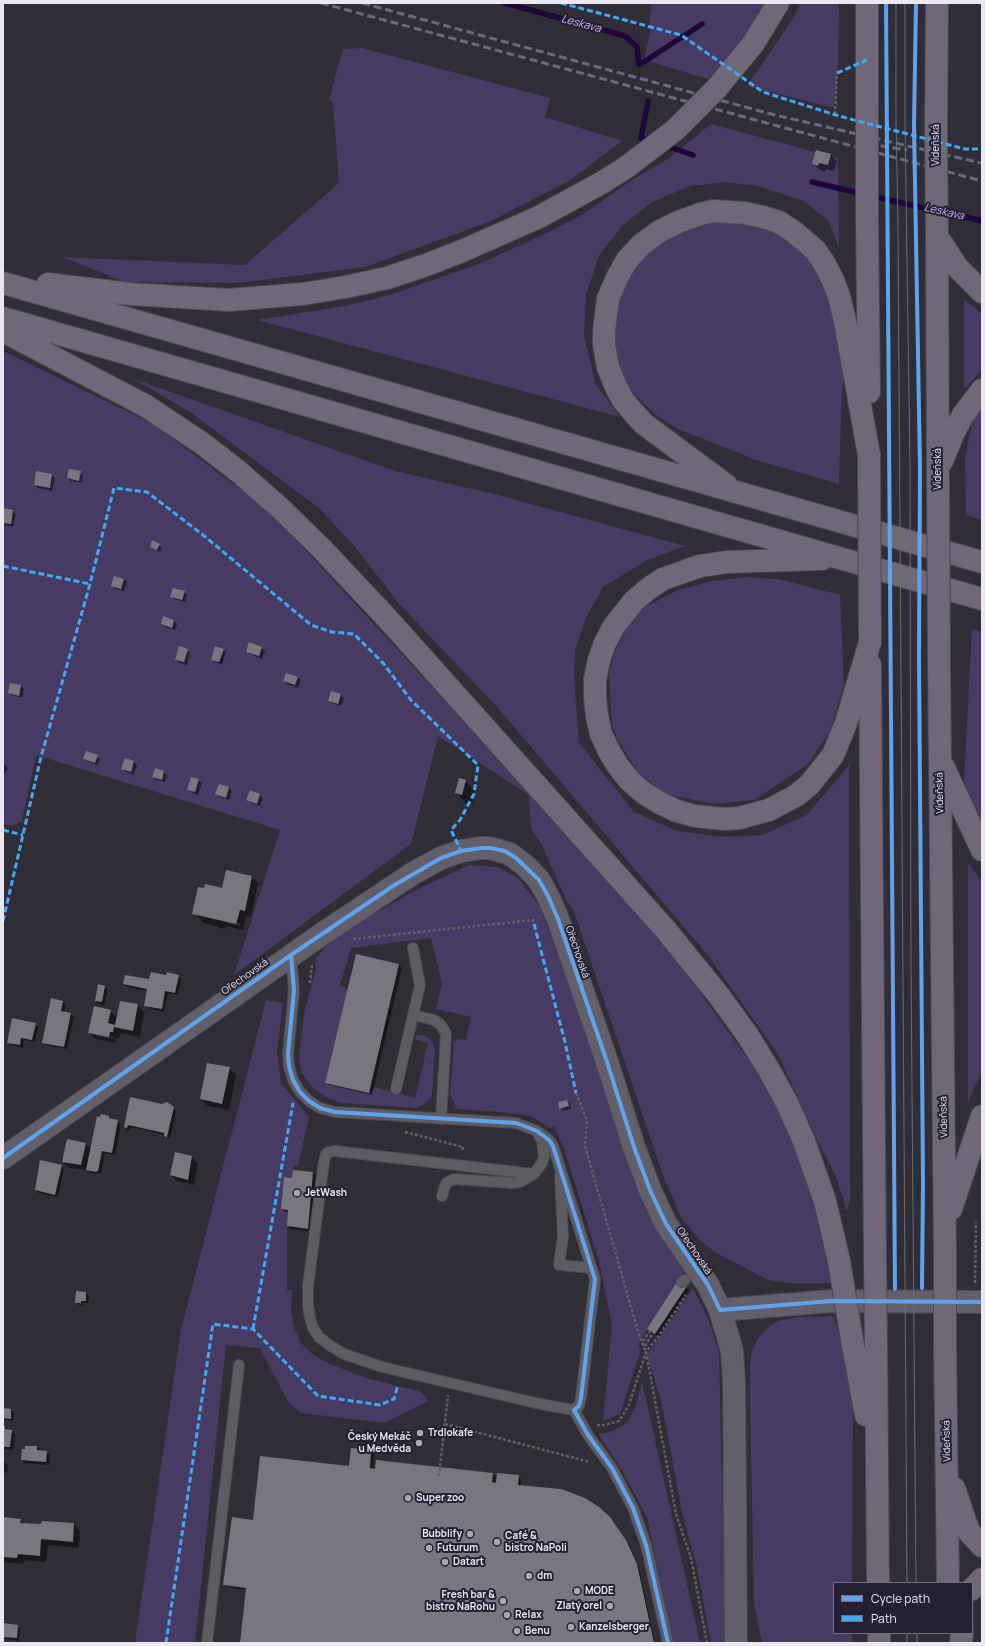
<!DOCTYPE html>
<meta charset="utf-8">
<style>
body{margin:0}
#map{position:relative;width:985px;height:1646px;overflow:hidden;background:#302d37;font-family:Manrope,sans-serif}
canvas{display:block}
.frame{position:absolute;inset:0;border:4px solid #ebe8f4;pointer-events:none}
.legend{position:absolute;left:833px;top:1582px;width:140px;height:52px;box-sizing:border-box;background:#241f31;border:1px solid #746f7f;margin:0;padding:5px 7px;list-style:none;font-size:12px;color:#ebe8f4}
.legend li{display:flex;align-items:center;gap:8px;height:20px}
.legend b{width:20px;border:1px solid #746f7f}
</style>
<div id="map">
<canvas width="985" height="1646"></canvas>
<div class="frame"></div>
<ul class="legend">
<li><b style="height:5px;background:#60a3ed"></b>Cycle path</li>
<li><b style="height:5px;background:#3fa9f5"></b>Path</li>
</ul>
</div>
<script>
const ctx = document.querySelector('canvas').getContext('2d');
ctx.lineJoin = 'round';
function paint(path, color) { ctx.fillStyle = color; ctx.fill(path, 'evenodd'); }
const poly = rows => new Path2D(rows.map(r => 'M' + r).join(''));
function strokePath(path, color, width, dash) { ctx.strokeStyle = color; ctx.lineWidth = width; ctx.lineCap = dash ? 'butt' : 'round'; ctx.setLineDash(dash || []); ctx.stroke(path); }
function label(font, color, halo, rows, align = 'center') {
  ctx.font = font + ' Manrope,sans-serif'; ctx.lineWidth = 4; ctx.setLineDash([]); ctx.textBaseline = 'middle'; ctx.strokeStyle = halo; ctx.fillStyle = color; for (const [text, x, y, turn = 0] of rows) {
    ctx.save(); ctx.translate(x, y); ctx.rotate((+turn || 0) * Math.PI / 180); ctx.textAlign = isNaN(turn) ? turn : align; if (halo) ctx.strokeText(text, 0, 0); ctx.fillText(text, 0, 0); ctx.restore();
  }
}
const green = poly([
 [652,3,775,3,765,17,708,79,644,60,650,34,650,14],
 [801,3,839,3,838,68,834,108,747,86,791,22],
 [362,48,550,98,545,117,622,141,569,181,489,222,365,267,238,283,125,282,62,257,245,265,339,183,333,102,329,100,343,49],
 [711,124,838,158,839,249,829,221,804,201,758,186,725,182,690,186,652,202,623,225,600,254,586,294,584,336,596,385,620,417,257,320,350,305,393,294,479,264,547,233,580,216,632,180,668,159],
 [720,218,779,230,802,246,828,286,844,364,841,417,839,484,759,461,678,429,656,415,633,393,622,373,615,344,616,291,650,243],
 [964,299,982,314,982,369,967,387,964,387],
 [3,351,153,424,268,510,448,704,529,795,661,938,758,1073,787,1128,825,1234,833,1283,788,1283,768,1280,716,1253,700,1240,682,1219,664,1178,573,909,566,900,542,845,531,829,529,795,438,736,411,844,234,975,280,830,36,755,22,821,12,826,3,824],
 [134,379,395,471,498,495,685,546,647,560,603,587,586,618,575,650,574,677,579,743,634,812,677,831,722,837,762,835,807,815,849,765,850,1199,847,1212,836,1176,814,1134,778,1054,710,958,499,709,400,605,356,548,319,508,190,412],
 [982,403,982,520,966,515,965,458,972,424],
 [743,577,778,579,840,595,844,685,830,731,808,764,754,800,713,804,666,794,638,772,619,742,612,726,609,673,616,649,629,625,645,607,678,590,708,582],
 [972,629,982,632,982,834,972,812,964,781],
 [968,863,982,882,982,1070,968,1103],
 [469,865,498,867,519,879,540,907,584,1028,641,1200,684,1272,647,1329,639,1344,640,1352,620,1414,603,1421,612,1325,599,1261,564,1148,554,1126,550,1128,531,1116,510,1113,457,1109,450,1095,454,1042,459,1039,466,1040,471,1017,436,1009,442,983,431,938,351,948,340,986,348,989,325,1082,369,1093,375,1087,415,1098,428,1043,415,1039,417,1035,424,1035,432,1041,435,1050,432,1096,427,1102,417,1108,341,1103,328,1098,313,1088,301,1072,299,1055,305,1008,316,969,316,958,334,936,420,888],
 [266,1000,283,1003,277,1051,281,1083,309,1117,298,1166,294,1166,292,1178,284,1177,281,1209,288,1210,287,1226,287,1290,292,1290,291,1310,295,1330,301,1343,311,1353,323,1361,363,1377,421,1392,424,1395,428,1401,384,1423,301,1413,288,1402,260,1348,226,1345,195,1643,135,1643,181,1330],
 [693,1288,708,1319,719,1352,726,1643,711,1643,697,1567,682,1512,661,1400,647,1355],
 [833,1316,844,1344,853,1404,852,1583,834,1583,834,1633,852,1633,852,1643,762,1643,754,1603,750,1397,750,1364,752,1351,758,1339,765,1330,777,1321,798,1317],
 [642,1381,700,1643,673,1643,647,1517,619,1465,598,1434,608,1433,627,1423,635,1408]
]);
const shadow = poly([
 [831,155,837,161,834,171,825,169,825,172,820,170,813,164],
 [37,472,52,475,55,478,52,491,38,488,35,485],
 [80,472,83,475,82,483,71,481,68,478],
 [3,509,13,511,16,514,13,527,3,525],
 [159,545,162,548,160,552,151,546],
 [115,577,124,579,127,582,124,591,116,589,113,586],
 [184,592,187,595,185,602,174,599,171,596],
 [174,621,177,624,175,630,165,627,162,624],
 [250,644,262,648,265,651,262,659,250,654,247,651],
 [223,649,226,652,222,665,215,662,212,659],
 [187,650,190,653,187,665,179,663,176,660],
 [298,677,301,680,298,688,287,684,284,681],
 [11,684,21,686,24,689,22,698,12,695,9,692],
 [341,695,344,698,341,706,332,703,329,700],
 [97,756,100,759,98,765,88,762,84,759],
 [134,762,137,765,134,775,126,772,123,769],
 [3,763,8,768,3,777],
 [164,772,167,775,165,782,156,780,153,777],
 [198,780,202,783,198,795,191,792,188,789],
 [465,781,475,791,472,804,466,803,456,793],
 [229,788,232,791,229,800,220,797,217,794],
 [250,792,260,795,263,798,260,806,251,803,248,800],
 [252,877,258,883,251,917,246,916,243,930,226,926,225,929,204,923,194,913,221,889],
 [227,921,241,924,241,926,227,923],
 [356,955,399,965,402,968,372,1095,329,1085,326,1082],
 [167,976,178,976,181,979,178,995,168,993,164,1012,148,1008,145,1005,148,991,127,987,124,984],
 [104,987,108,990,104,1005,99,1004,96,1001],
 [63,1002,66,1005,64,1013,71,1014,74,1017,67,1049,46,1045,43,1042],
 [138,1005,144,1012,140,1037,121,1033,119,1038,116,1038,115,1043,96,1039,89,1033,110,1011,117,1018],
 [96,1034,114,1037,113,1039,96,1036],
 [35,1024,38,1027,35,1042,24,1040,23,1048,11,1045,8,1042],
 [229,1068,236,1075,229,1110,208,1106,201,1099],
 [567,1101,570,1104,571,1109,563,1111,560,1108],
 [162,1105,173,1108,176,1111,170,1139,165,1135,131,1127,130,1130,128,1130,125,1127],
 [109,1117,121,1124,115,1155,105,1153,101,1174,90,1173,87,1170,70,1168,63,1162,85,1143,91,1149,101,1118],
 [192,1157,198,1164,194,1185,177,1181,171,1175],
 [61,1166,64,1169,58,1197,39,1193,36,1190],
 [294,1171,313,1173,316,1176,310,1231,291,1229,288,1226,289,1212,285,1212,282,1209,293,1179],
 [686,1287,689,1290,659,1337,651,1332],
 [86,1293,89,1296,88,1303,83,1303,83,1306,79,1305,76,1302],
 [3,1409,11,1410,14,1413,13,1421,3,1419],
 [3,1427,15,1434,13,1450,3,1449],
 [37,1447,50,1455,49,1465,25,1463,22,1460],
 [371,1451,374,1454,373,1470,492,1474,496,1477,495,1484,518,1476,521,1479,521,1486,613,1521,629,1544,639,1568,655,1643,241,1643,246,1590,227,1587,224,1584,254,1521,350,1467],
 [3,1461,8,1465,7,1473,3,1472],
 [3,1518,20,1520,25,1524,74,1524,80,1531,79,1548,48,1545,46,1562,24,1560,24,1564,3,1562],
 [3,1606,4,1607,4,1616,3,1616],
 [17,1626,20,1629,19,1641,6,1639,3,1637,3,1632]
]);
const stream = poly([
 [505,3,625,36,637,47,639,65,702,24],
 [648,101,641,138,652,141],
 [664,145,693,155],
 [812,182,863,194],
 [871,196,933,210],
 [941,211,982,221]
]);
const building = poly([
 [816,150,831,154,828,165,819,163,818,166,812,164],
 [69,469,81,471,79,481,67,478],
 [36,471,52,474,50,488,34,485],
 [3,508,13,510,11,524,3,523],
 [152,540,160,544,157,550,150,547],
 [114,576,124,579,121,589,111,586],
 [173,588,185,591,182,600,170,597],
 [163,616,174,620,172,628,161,624],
 [249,642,262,647,259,656,246,652],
 [179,646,188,649,184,662,175,660],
 [215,646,224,649,219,662,211,660],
 [286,673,298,677,295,685,283,681],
 [10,683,21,685,19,696,8,693],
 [331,691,341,694,338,704,328,701],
 [86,751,98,755,95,763,83,759],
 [125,758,134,761,131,772,121,769],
 [155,768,164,771,162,780,152,777],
 [191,777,199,779,195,792,187,790],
 [459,778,466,780,462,795,455,793],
 [219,784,229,787,226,798,215,794],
 [250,790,260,794,257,804,246,800],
 [226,870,252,876,245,911,240,910,236,924,192,914,198,887,204,888,205,884,222,888],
 [356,954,399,964,369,1093,325,1083],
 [151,972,166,975,167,972,179,975,175,993,165,991,162,1009,144,1006,147,989,123,984,125,975,149,979],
 [98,984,105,986,102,1002,95,1001],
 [51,998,63,1001,61,1011,71,1013,64,1047,42,1043],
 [120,1001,138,1004,133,1031,114,1027,113,1032,110,1032,109,1037,88,1033,94,1006,111,1010,108,1023,115,1025],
 [12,1018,36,1023,32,1040,21,1038,20,1045,7,1043],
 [207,1063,230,1067,222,1104,200,1099],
 [130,1097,162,1104,167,1102,174,1107,167,1137,164,1136,164,1133,128,1125,127,1128,124,1127],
 [567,1100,569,1106,559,1109,558,1102],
 [101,1114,109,1116,109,1118,118,1120,112,1153,102,1151,98,1171,96,1172,86,1170,97,1116,100,1117],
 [67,1139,86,1143,81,1165,62,1162],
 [175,1152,192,1156,188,1180,170,1175],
 [40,1160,62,1165,55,1195,35,1190],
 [293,1170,313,1172,308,1229,287,1226,288,1210,281,1209,284,1177,292,1178],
 [679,1279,687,1286,655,1334,647,1329],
 [76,1291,86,1292,86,1301,81,1301,81,1303,75,1303],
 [3,1408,11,1409,11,1419,3,1418],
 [3,1426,5,1426,5,1429,12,1430,10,1447,3,1447],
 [25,1446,37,1446,37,1450,47,1451,46,1462,21,1460,22,1449,25,1449],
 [351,1448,371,1450,370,1468,375,1469,376,1460,493,1473,492,1482,496,1483,497,1473,519,1475,518,1485,561,1489,585,1498,599,1507,610,1517,626,1540,637,1564,654,1643,240,1643,246,1588,223,1585,232,1517,253,1520,260,1456,349,1466],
 [3,1517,21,1519,20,1523,41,1524,42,1521,74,1523,73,1542,41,1539,40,1556,18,1554,17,1558,3,1557],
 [3,1623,18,1625,17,1638,3,1637]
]);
const path = poly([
 [835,114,837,73],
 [889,396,890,451],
 [891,648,891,663],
 [353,939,533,920,534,924],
 [310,983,312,965],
 [576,1093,587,1121,585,1146,639,1335,646,1352,676,1514,691,1558,707,1643],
 [405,1132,463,1147,462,1152],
 [922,1238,923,1197],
 [975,1283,976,1222],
 [643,1341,650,1331],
 [645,1346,653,1333],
 [445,1424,590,1462],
 [597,1425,605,1425,619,1421,629,1405,646,1352,658,1337,686,1295],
 [439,1476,448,1395]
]);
const lane = poly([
 [291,955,294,990,288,1054,289,1066,293,1080,300,1092,309,1101,320,1108,335,1112,516,1123,537,1131,549,1140,553,1146,595,1279,581,1398,579,1406,574,1410],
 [413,1015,434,1020,441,1025,446,1034,441,1119],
 [396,1089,420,985,413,948],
 [537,1131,542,1141,544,1157,542,1163,534,1174,335,1151,329,1152,326,1154,324,1161,308,1286,308,1305,310,1318,313,1328,319,1337,329,1345,344,1354,382,1367,540,1404,574,1410],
 [560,1176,563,1236,559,1265,592,1268],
 [442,1196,446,1183,454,1179,512,1183,520,1182,534,1174],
 [682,1282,685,1280],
 [574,1410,588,1435,612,1468,633,1508,646,1545,668,1643],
 [207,1643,239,1365]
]);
const secondary = poly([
 [3,1158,322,934,412,874,441,858,461,851,481,848,490,848,510,854,526,866,539,880,548,896,558,919,606,1059,634,1147,650,1190,666,1224,708,1285,720,1310,726,1330,732,1351,734,1382,736,1643],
 [720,1310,832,1301,982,1302]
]);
const highway = poly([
 [753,44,778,3],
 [867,113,867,3],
 [936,130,937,3],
 [867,219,869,392],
 [937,236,938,474],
 [937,236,957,267,982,292],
 [3,283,982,562],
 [48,284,130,294,228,300,303,294,345,287,387,278,426,265,462,251,539,217,603,182],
 [3,318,982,599],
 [3,331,146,406,203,444,239,472,280,508,321,548,385,616,665,929,720,997,748,1036,769,1070,787,1103,804,1141,825,1201,839,1261],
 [942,461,953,434,963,415,982,390],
 [726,485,644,424,632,411,623,400,616,387,608,367,604,345,604,331,608,299,617,278,627,260,641,245,660,231,678,222,700,214,713,211,745,213,763,217,779,222,794,232,807,243,816,251,824,263,832,278,839,296,845,321,869,455],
 [822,559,727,562,700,566,663,579,648,589,634,601,614,626,605,643,599,660,595,679,595,697,597,716,601,734,609,751,618,766,630,781,644,793,660,803,677,811,695,816,724,819,739,818,769,810,797,795,810,784,833,755,846,723,870,642],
 [939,661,945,1254],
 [870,665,875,1258],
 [943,766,982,850],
 [951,1209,982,1116],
 [852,1340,866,1415],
 [876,1342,878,1583],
 [945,1343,948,1583],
 [954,1488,969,1532,982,1546],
 [972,1589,982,1579],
 [879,1633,879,1643],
 [961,1643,962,1633]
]);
const tram = poly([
 [896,3,896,120,898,227,907,1583],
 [905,3,905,123,910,466,911,965,916,1583],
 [907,1633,907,1643],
 [917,1633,917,1643]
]);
const rail = poly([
 [321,3,982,181],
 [362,3,771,114,981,163],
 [857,142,907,150]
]);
const pathBridge = poly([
 [914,125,915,131]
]);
const highwayBridge = poly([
 [867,113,867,219],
 [936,130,937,236],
 [603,182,628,166,675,130,716,89,753,44],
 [869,455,870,642],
 [938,474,939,661],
 [945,1254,945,1343],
 [875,1258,876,1342],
 [839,1261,852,1340]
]);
const quiet = poly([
 [561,3,681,35,763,92,839,116,965,149,982,149],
 [837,73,867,60],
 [3,566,90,584],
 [3,830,23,835],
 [3,921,41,757,90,584,114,488,147,492,203,535,311,625,332,632,354,634,383,663,411,700,478,765,474,794,460,820,451,830,461,851],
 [534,924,565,1042,576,1093],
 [253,1329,293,1103],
 [166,1643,213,1324,253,1329,318,1396,380,1405,394,1399,398,1385]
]);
const cycleway = poly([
 [886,3,895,1289],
 [916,3,914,125,920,469,919,655,923,1183,922,1288],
 [291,955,294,990,288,1054,289,1066,293,1080,300,1092,309,1101,320,1108,335,1112,516,1123,537,1131,549,1140,553,1146,595,1279,581,1398,579,1406,574,1410,588,1435,612,1468,633,1508,646,1545,668,1643],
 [3,1158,291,955,393,886,441,858,461,851,481,848,490,848,505,851,516,858,539,880,548,896,558,919,606,1059,634,1147,650,1190,666,1224,708,1285,720,1310,832,1301,982,1302]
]);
const markers = [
 [297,1193,4,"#aaa7b2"],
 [420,1433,4,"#aaa7b2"],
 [419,1443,4,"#aaa7b2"],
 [408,1498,4,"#aaa7b2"],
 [470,1534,4,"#aaa7b2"],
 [497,1542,4,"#aaa7b2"],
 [429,1548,4,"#aaa7b2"],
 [445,1562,4,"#aaa7b2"],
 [529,1576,4,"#aaa7b2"],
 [577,1591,4,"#aaa7b2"],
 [503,1601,4,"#aaa7b2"],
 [610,1606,4,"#aaa7b2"],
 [507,1615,4,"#aaa7b2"],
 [571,1627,4,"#aaa7b2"],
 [517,1631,4,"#aaa7b2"]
];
const streetNames = [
 ["Vídeňská",936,145,-90],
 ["Vídeňská",938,469,-90],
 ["Vídeňská",940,793,-91],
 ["Ořechovská",577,952,71],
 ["Ořechovská",245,977,-35],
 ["Vídeňská",944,1117,-91],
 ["Ořechovská",694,1251,56],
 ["Vídeňská",947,1441,-91]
];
const poiNames = [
 ["JetWash",305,1193],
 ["Trdlokafe",428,1433],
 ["Český Mekáč",411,1437,"right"],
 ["u Medvěda",411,1449,"right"],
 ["Super zoo",416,1498],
 ["Bubblify",462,1534,"right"],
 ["Café &",505,1536],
 ["bistro NaPoli",505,1548],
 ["Futurum",437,1548],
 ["Datart",453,1562],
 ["dm",537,1576],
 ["MODE",585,1591],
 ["Fresh bar &",495,1595,"right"],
 ["bistro NaRohu",495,1607,"right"],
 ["Zlatý orel",602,1606,"right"],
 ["Relax",515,1615],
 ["Kanzelsberger",579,1627],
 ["Benu",525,1631]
];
const waterNames = [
 ["Leskava",581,24,15],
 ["Leskava",944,212,13]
];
paint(green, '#473b63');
paint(shadow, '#0007');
strokePath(stream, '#1e063b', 5.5);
paint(building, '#79767f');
strokePath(lane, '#4b4951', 12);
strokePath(secondary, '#4b4951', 24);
strokePath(highway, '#4b4951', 24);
strokePath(path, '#626067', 2.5, [3, 2]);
strokePath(lane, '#5e5c63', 10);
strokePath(secondary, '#635f6a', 22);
strokePath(highway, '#6e6879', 22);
strokePath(tram, '#6c6a72', 1);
strokePath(rail, '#6c6a72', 3, [8, 4]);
strokePath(highwayBridge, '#4b4951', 24, []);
strokePath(pathBridge, '#626067', 2.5, [3, 2]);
strokePath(highwayBridge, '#6e6879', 22);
strokePath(quiet, '#3fa9f5', 3, [6, 3]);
strokePath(cycleway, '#60a3ed', 4);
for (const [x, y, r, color] of markers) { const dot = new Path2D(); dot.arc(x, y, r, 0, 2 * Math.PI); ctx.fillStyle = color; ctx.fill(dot); strokePath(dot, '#241f31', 1.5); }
label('10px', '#ebe8f4', '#241f31', streetNames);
label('bold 10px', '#ebe8f4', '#241f31', poiNames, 'left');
label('italic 11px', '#c4b2f3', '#241f31', waterNames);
</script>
